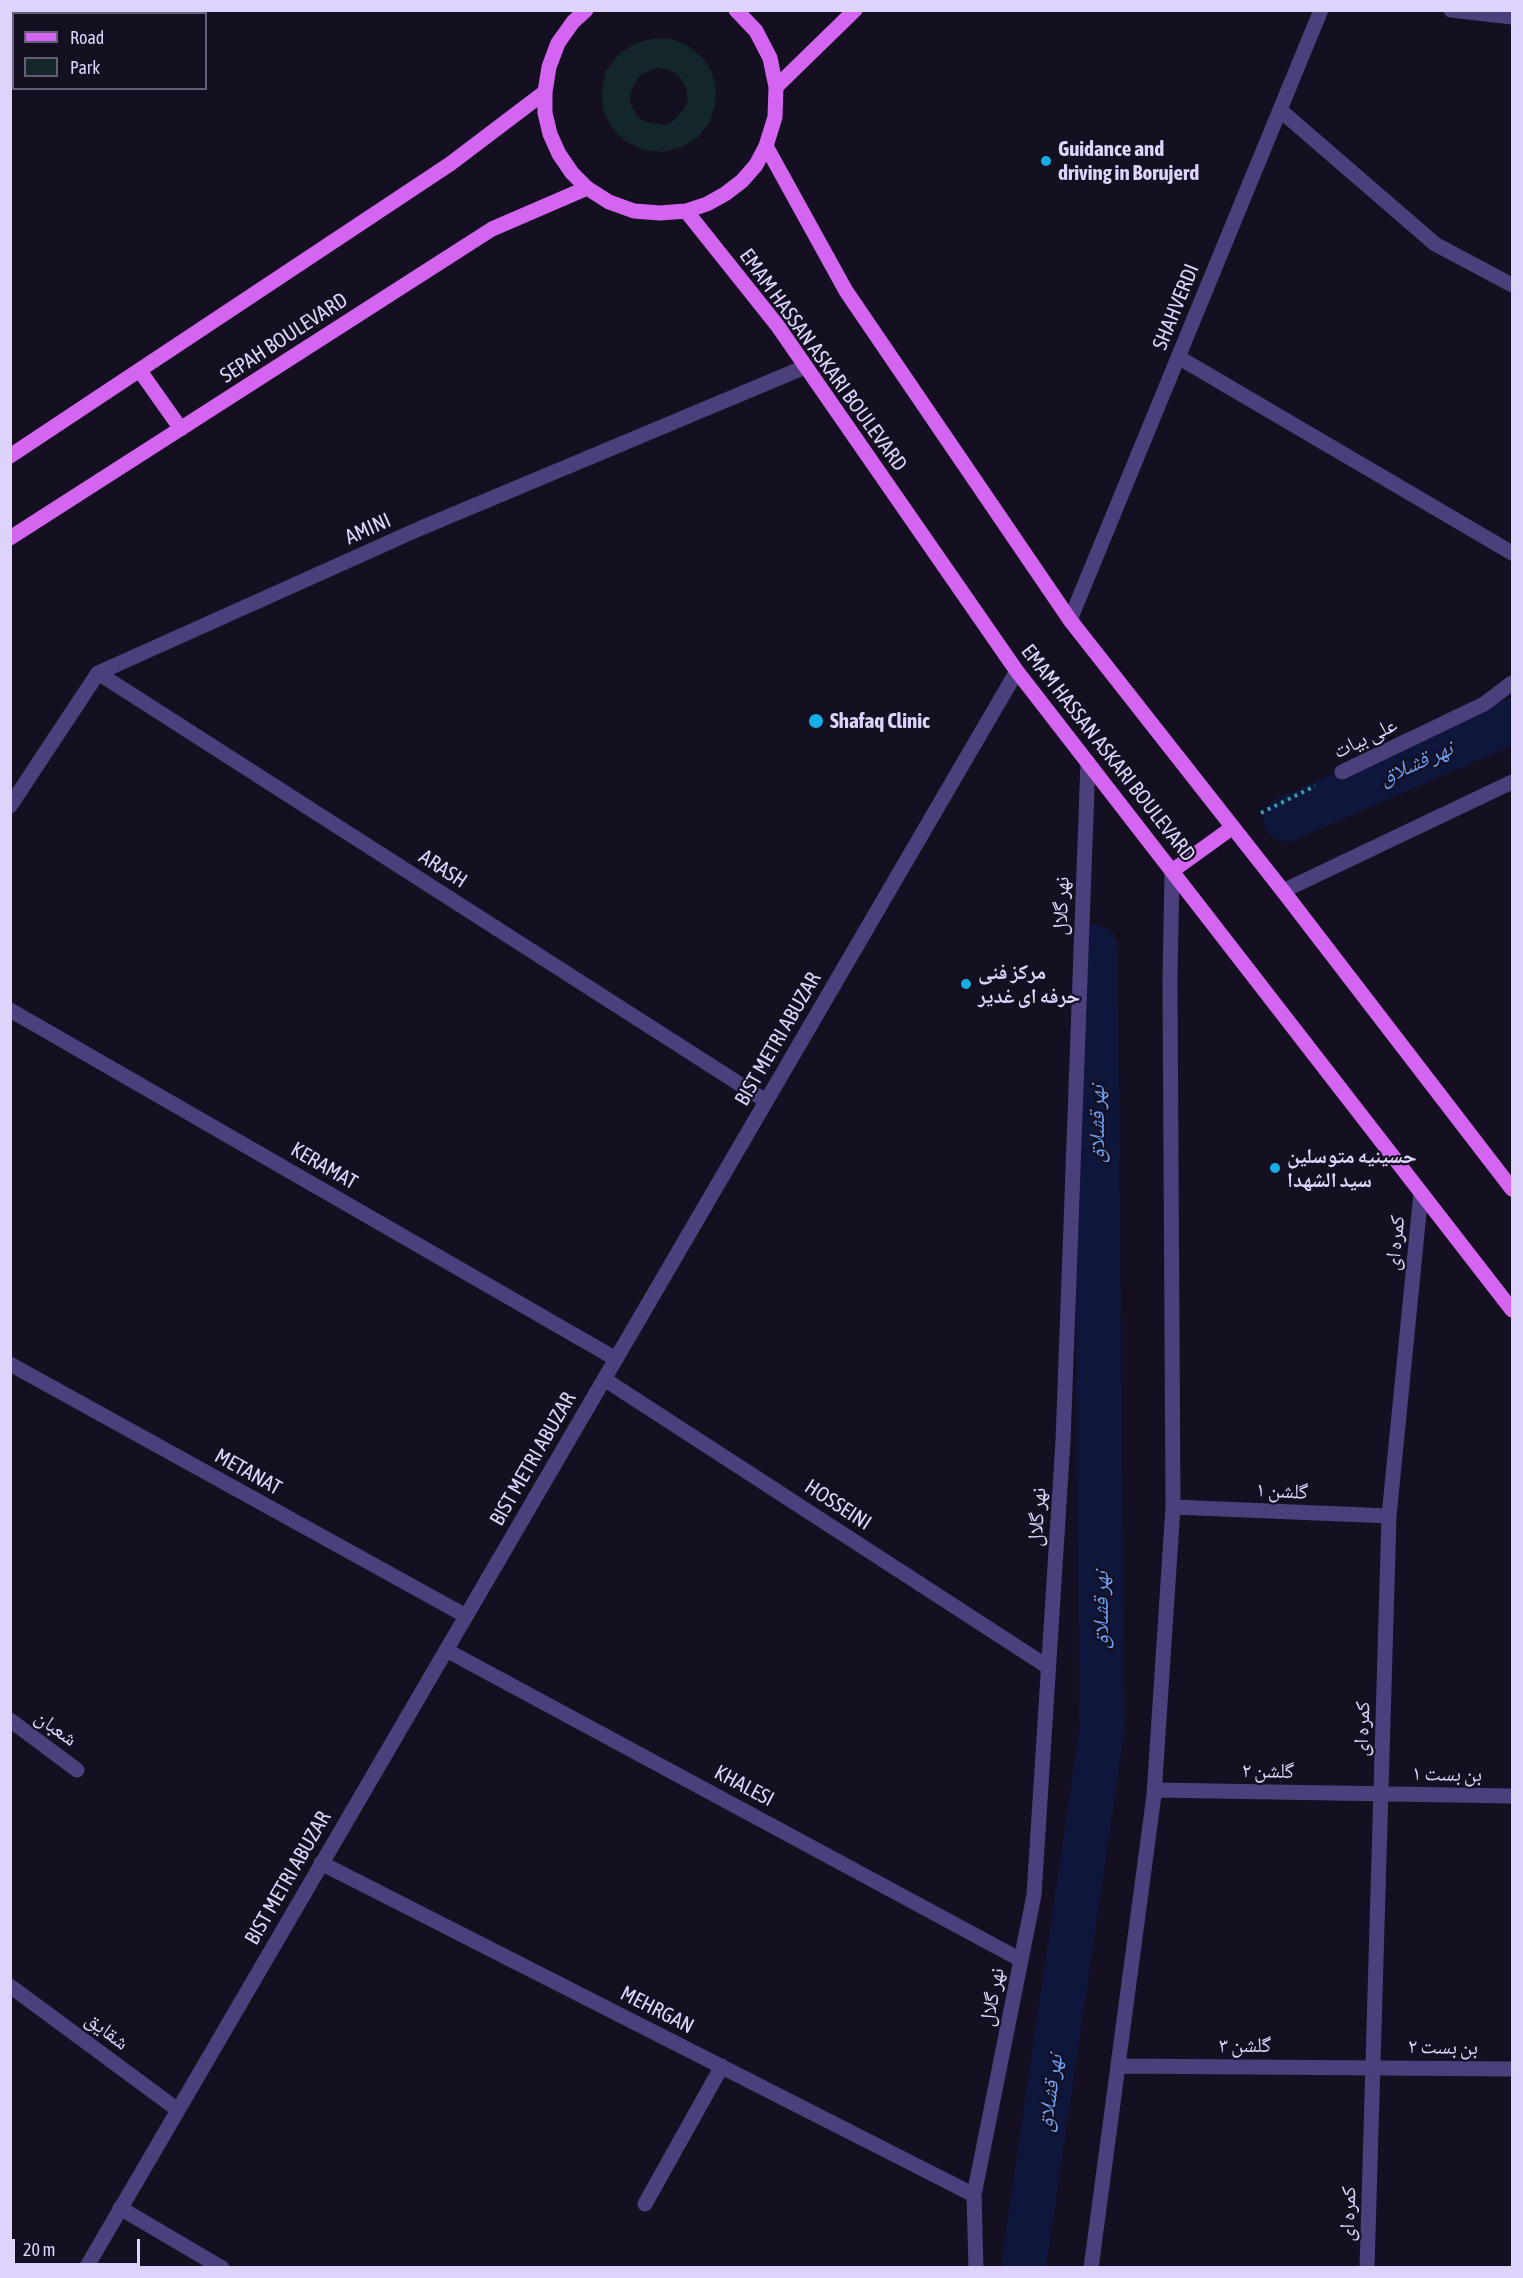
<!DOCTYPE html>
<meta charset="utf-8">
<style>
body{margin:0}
#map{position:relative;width:1523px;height:2278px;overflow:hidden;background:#151021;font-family:"Asap Condensed",sans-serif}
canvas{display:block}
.frame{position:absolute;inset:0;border:12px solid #ded3fb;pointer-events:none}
.legend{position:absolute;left:12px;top:12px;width:195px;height:78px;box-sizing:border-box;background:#151021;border:2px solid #655e78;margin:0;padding:8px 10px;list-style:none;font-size:18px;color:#ded3fb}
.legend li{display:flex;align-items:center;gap:12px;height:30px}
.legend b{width:30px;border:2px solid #655e78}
.scale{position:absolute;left:12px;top:2239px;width:128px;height:27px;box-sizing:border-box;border:3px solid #ded3fb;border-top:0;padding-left:8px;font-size:18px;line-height:21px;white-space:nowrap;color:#ded3fb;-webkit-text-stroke:4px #151021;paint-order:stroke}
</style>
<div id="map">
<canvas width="1523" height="2278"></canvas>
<div class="frame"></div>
<ul class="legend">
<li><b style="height:8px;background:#d365f1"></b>Road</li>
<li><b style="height:16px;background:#13272a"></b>Park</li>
</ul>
<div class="scale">20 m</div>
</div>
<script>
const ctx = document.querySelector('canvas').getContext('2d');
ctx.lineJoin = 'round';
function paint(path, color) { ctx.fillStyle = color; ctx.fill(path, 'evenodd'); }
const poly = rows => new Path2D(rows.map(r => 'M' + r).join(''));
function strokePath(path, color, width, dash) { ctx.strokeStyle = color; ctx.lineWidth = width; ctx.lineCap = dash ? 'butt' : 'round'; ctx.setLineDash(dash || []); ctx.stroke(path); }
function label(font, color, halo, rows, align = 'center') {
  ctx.font = font + ' "Asap Condensed","Noto Naskh Arabic",sans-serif'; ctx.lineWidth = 4.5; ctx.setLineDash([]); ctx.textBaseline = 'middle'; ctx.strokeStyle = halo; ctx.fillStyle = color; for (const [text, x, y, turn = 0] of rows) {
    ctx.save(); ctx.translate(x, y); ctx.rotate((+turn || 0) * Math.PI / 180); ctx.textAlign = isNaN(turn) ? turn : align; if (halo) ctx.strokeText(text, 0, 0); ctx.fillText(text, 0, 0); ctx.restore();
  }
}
const green = poly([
 [669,38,686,45,701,56,711,70,716,88,715,106,709,123,698,137,682,147,663,152,643,150,625,141,611,127,603,110,602,90,606,71,618,55,634,44,651,39],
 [656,68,666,69,676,73,682,80,686,89,688,99,685,108,672,122,664,125,646,122,638,117,633,109,630,101,631,91,640,75]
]);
const canal = poly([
 [1286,819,1512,721],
 [1025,2268,1025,2256,1102,1729,1095,947]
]);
const path = poly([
 [1261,813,1315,786]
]);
const minor = poly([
 [1451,10,1512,17],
 [1280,110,1435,244,1512,285],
 [1178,357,1512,553],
 [1070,620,1321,10],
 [98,673,766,1101],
 [1342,772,1484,704,1512,683],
 [10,806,98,673,421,528,805,367],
 [1283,891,1512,782],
 [10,1010,616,1359],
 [10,1364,466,1616],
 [604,1379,1048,1667],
 [1173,1507,1389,1516],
 [446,1650,1021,1960],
 [10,1720,77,1770],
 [1154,1790,1512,1796],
 [321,1863,974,2195],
 [10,1986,178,2110],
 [1118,2066,1512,2069],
 [645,2204,722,2066],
 [120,2208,222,2268],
 [86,2268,1017,671],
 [976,2268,974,2195,1034,1895,1063,1441,1088,762],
 [1091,2268,1154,1795,1173,1507,1170,981,1172,871],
 [1367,2268,1389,1516,1421,1193]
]);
const major = poly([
 [586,10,573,22,558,43,549,67,545,92,545,113,550,134,559,154,572,173,587,188,609,202,634,211,660,213,686,211,707,204,725,194,742,181,756,165,766,146,775,117,776,87,770,58,756,31,736,10],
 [776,87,855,10],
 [766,146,846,291,1070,620,1283,891,1512,1189],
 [686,211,777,325,1016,670,1512,1310],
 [140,371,181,429],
 [10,456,450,164,545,92],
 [10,538,492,229,587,188],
 [1172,871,1233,827]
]);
const markers = [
 [1046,161,6,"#15aee5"],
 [816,721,8,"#15aee5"],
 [966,984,6,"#15aee5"],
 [1275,1168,6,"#15aee5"]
];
const poiNames = [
 ["Guidance and",1058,149],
 ["driving in Borujerd",1058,173],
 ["Shafaq Clinic",830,721],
 ["مرکز فنی",978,972],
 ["حرفه ای غدیر",978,996],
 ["حسینیه متوسلین",1287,1156],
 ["سید الشهدا",1287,1180]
];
const streetNames = [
 ["SHAHVERDI",1176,307,-68],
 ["SEPAH BOULEVARD",284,338,-33],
 ["EMAM HASSAN ASKARI BOULEVARD",823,360,54],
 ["AMINI",368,529,-24],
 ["علی بیات",1365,738,-26],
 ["EMAM HASSAN ASKARI BOULEVARD",1108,753,52],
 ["ARASH",443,869,33],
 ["نهر گلال",1061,906,-88],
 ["BIST METRI ABUZAR",778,1039,-60],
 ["KERAMAT",324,1166,30],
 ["کمره ای",1395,1243,-84],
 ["BIST METRI ABUZAR",533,1459,-60],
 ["METANAT",248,1472,29],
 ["گلشن ۱",1282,1491,3],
 ["HOSSEINI",838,1505,33],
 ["نهر گلال",1037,1517,-86],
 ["شعبان",56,1728,36],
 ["کمره ای",1362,1729,-88],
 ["گلشن ۲",1268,1771,1],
 ["بن بست ۱",1447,1774,1],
 ["KHALESI",744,1786,28],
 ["BIST METRI ABUZAR",288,1878,-60],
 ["نهر گلال",992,1997,-79],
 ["MEHRGAN",657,2010,27],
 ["شقایق",107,2031,37],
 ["گلشن ۳",1245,2045],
 ["بن بست ۲",1443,2047,1],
 ["کمره ای",1348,2214,-88]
];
const waterNames = [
 ["نهر قشلاق",1416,763,-24],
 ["نهر قشلاق",1097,1124,-90],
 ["نهر قشلاق",1101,1610,-90],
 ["نهر قشلاق",1050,2093,-82]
];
paint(green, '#13272a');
strokePath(canal, '#0e173b', 45);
strokePath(path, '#3a9da9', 4, [3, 4.5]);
strokePath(minor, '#4b3f7c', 15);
strokePath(major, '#d365f1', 15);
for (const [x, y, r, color] of markers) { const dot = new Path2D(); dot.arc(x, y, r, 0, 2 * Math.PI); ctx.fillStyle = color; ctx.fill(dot); strokePath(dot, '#151021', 2); }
label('bold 21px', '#ded3fb', '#151021', poiNames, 'left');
label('21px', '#ded3fb', '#151021', streetNames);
label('italic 22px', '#6b9df1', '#151021', waterNames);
</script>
